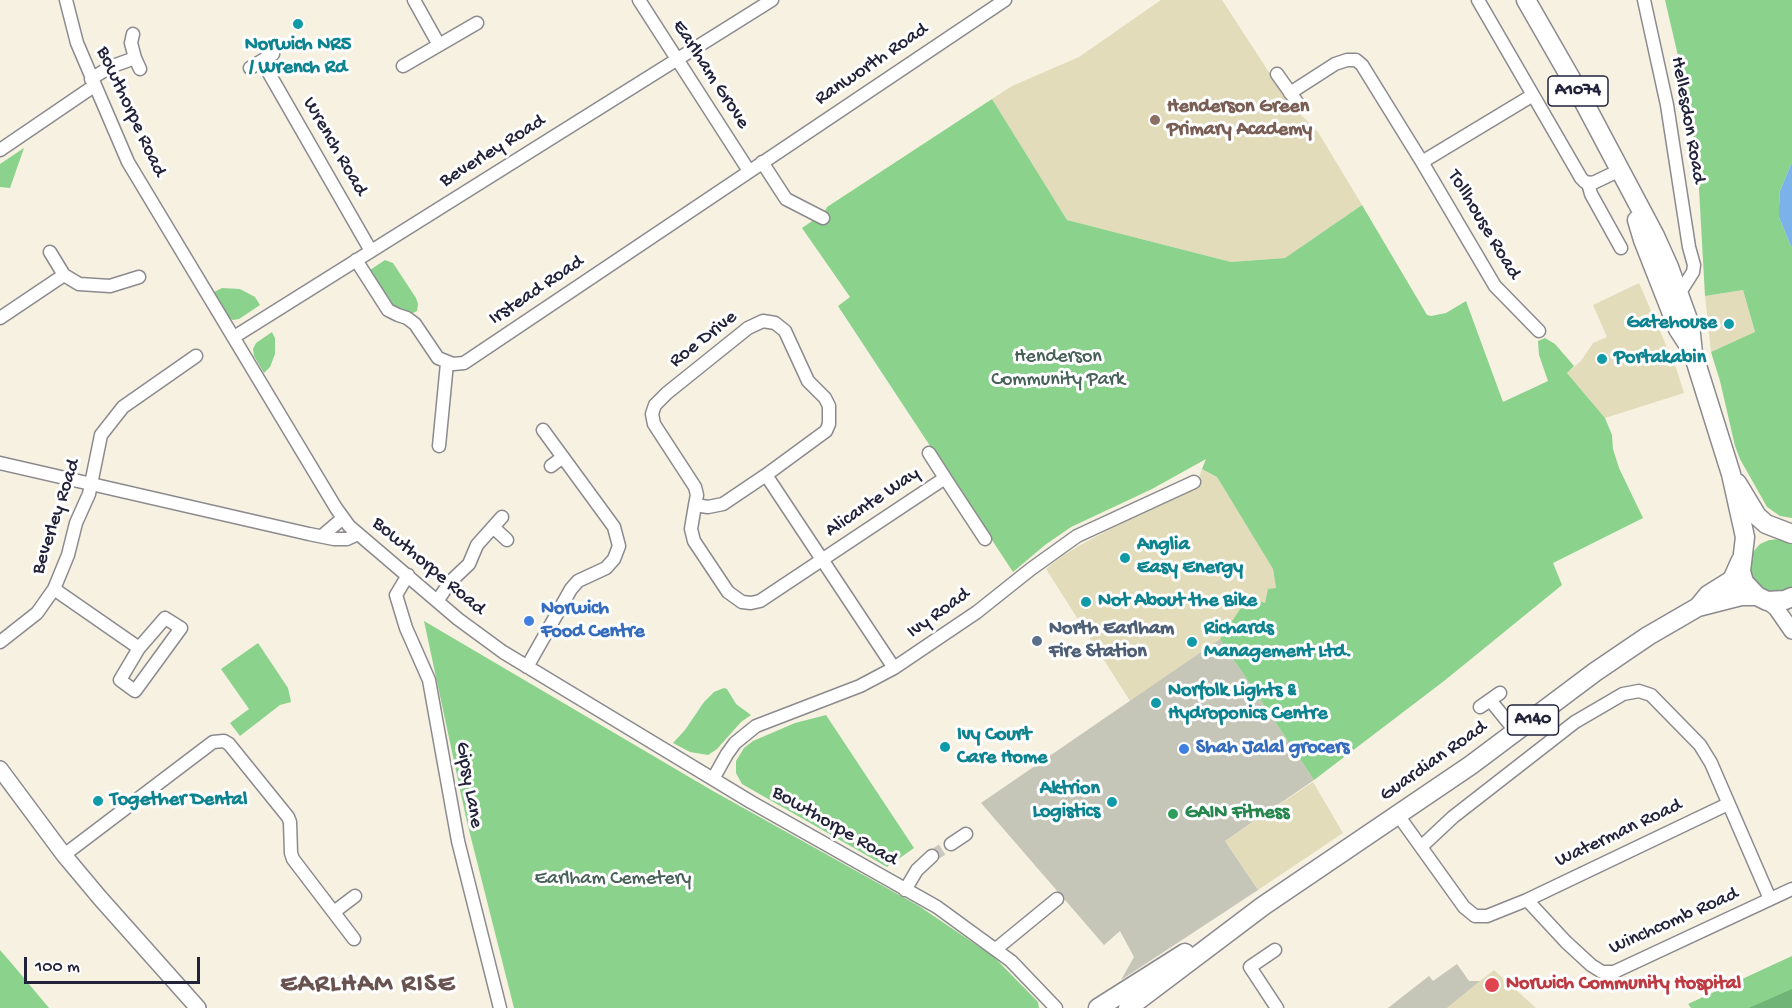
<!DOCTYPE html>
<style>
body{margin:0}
#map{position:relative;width:1792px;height:1008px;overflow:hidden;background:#f6f1e1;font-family:"Gochi Hand",sans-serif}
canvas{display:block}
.scale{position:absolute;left:24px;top:957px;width:176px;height:27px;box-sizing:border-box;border:3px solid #22223b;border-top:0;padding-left:8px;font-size:18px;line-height:21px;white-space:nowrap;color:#22223b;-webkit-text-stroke:4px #fff;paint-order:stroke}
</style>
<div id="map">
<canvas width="1792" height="1008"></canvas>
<div class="scale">100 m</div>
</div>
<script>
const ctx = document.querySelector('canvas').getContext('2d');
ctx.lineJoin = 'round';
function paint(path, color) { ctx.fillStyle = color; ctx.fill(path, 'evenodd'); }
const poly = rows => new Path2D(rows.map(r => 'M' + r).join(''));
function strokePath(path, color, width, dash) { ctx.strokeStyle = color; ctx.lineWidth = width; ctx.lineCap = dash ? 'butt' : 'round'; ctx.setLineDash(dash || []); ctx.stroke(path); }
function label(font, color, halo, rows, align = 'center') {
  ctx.font = font + ' "Gochi Hand",sans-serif'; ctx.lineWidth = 6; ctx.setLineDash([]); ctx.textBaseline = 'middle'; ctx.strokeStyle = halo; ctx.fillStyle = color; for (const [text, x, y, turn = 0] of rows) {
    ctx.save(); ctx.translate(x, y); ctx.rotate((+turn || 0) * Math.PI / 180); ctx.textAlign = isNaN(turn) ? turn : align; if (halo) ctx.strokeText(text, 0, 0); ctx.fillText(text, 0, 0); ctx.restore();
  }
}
const built = poly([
 [1161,0,1222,0,1289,103,1318,132,1362,205,1285,258,1231,262,1067,220,992,99,1012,86,1079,57],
 [1639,283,1676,368,1684,393,1605,418,1567,373,1581,361,1593,343,1607,337,1593,305],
 [1743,290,1755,333,1711,352,1705,296],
 [1202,469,1217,477,1273,569,1276,589,1265,603,1248,597,1220,639,1130,701,1046,569,1062,556,1084,543,1150,508,1196,487],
 [1313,782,1343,833,1258,890,1225,841],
 [1494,970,1536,1008,1447,1008,1480,981]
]);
const industrial = poly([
 [1220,639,1314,780,1225,841,1258,890,1121,980,1134,957,1120,931,1104,945,981,803],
 [1457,964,1469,981,1480,981,1447,1008,1388,1008,1429,976,1433,981]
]);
const green = poly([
 [1665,0,1792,0,1792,162,1780,191,1779,207,1779,217,1792,249,1792,518,1780,516,1767,507,1740,459,1735,446,1720,381,1711,352,1755,332,1743,290,1705,296,1698,171,1685,86],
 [992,99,1067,220,1231,262,1285,258,1362,205,1427,315,1431,316,1446,313,1466,301,1503,402,1548,381,1539,355,1538,341,1545,338,1555,344,1574,366,1567,373,1605,418,1612,435,1613,449,1619,468,1643,518,1553,563,1562,585,1444,681,1314,780,1220,639,1248,597,1265,603,1268,589,1276,588,1273,569,1217,477,1202,469,1206,459,1152,489,1071,527,1045,545,1013,572,838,306,850,297,802,228,824,213,827,207],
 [24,148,10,188,0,187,0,164],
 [385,260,393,263,416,298,418,304,417,311,413,313,397,309,392,305,370,270],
 [222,288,240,289,255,297,260,305,239,319,233,320,226,317,212,293],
 [272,332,275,338,275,354,270,367,264,373,254,356,253,349,256,343],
 [1780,539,1792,545,1792,588,1783,592,1772,593,1762,589,1754,582,1750,573,1749,562,1753,552,1760,544,1769,540],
 [424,621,713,791,919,906,994,957,1038,1002,1039,1008,514,1008,467,822],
 [258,643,288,688,291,702,280,705,240,736,230,723,249,709,221,669],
 [724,688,727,689,736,704,751,715,741,722,717,749,708,755,690,752,673,743,685,730,704,702,714,692],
 [826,715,914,848,887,867,742,784,736,773,736,761,744,748,753,741,795,723],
 [0,950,13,965,49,1008,0,1008],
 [1792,956,1792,1008,1691,1008,1688,1004]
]);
const forest = poly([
 [1792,989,1792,1008,1749,1008]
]);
const water = poly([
 [1792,162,1792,249,1779,217,1779,207,1780,191]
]);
const minorTunnel = poly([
 [932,856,951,844]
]);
const minor = poly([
 [66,0,77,43,128,162,336,508,349,526,458,619,503,652,751,802,937,907,1011,961,1056,1008],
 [414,0,439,45],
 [639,0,749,171],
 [1478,0,1581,178,1585,182,1593,183,1620,170],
 [1644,0,1667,105,1689,247,1694,265,1693,272,1679,294],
 [135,58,140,69],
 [262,61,371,251],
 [403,66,477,23],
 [250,68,273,54],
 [1277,74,1299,105],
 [91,79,110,67,135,58,131,43,133,34],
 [1290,93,1335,64,1347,60,1356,60,1362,65,1422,162,1495,286,1539,331],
 [0,150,94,86],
 [762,162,786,199,823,218],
 [1422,162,1533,95],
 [1588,183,1591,194,1621,248],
 [50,252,64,275],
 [356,260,388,310,398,315,407,318,415,324,438,358,453,364,464,363,1005,0],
 [0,318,64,275,79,284,110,286,139,277],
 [234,337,772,0],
 [439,446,447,363],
 [929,453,945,478],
 [0,463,309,534,334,539,347,539,358,534],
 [551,466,563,457],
 [766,475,894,668],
 [695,505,708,507,723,504,766,475,826,431,829,424,829,406,825,398,808,381,785,331,775,323,763,321,748,328,667,393,655,405,652,414,654,424,695,487,697,495,695,505,691,529,694,541,728,592,742,602,751,603,760,601,945,478,985,539],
 [493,527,507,540],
 [322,536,343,518],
 [408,575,396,595,406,628,429,680,458,841,500,1008],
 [54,589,139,648],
 [438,600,450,582,469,564,477,545,502,517],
 [165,618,181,628,135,691,120,680,139,648,165,618],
 [0,642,37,613,54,589,68,555,76,523,89,494,101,435,123,407,196,356],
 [527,667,571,589,578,581,606,568,614,559,619,546,614,527,543,430],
 [1500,693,1490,700,1516,732],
 [1480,707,1490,700],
 [713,779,727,754,735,743,756,726,860,686,894,668,977,612,1031,569,1077,536,1194,482],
 [1398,815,1464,907,1475,916,1487,916,1527,900,1566,942,1591,965,1602,972,1614,972,1792,889],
 [951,844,966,834],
 [1421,847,1453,817,1575,722,1623,694,1639,691,1651,695,1700,745,1711,763,1770,899],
 [64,855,213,742,224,741,229,744,288,817,290,822,291,853,293,859,354,939],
 [905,890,917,870,932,856],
 [1527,900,1728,804],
 [334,912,355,896],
 [996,949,1057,899],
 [1275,950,1250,967,1277,1008]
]);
const major = poly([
 [1767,601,1776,608,1792,631],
 [0,769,64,855,100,898,198,1008]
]);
const highway = poly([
 [1526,0,1577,89,1655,236,1669,267,1690,325,1693,353,1731,474,1745,537,1741,571,1744,582,1757,596,1767,601,1785,600,1792,597],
 [1637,220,1643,240,1678,329,1691,349],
 [1737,483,1757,516,1766,524,1792,534],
 [1699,606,1708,595,1732,580,1741,560],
 [1098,1008,1185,953],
 [1128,1008,1263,906,1471,765,1595,672,1648,636,1698,607,1741,596,1757,596]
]);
const markers = [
 [298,24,6,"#0f9aa8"],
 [1155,120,6,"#8d6e63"],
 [1729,324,6,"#0f9aa8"],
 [1602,359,6,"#0f9aa8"],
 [1125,558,6,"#0f9aa8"],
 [1086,602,6,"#0f9aa8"],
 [529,621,6,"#3f7fe0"],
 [1037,641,6,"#5c6f8a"],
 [1192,642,6,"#0f9aa8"],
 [1156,703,6,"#0f9aa8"],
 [945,747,6,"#0f9aa8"],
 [1184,749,6,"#3f7fe0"],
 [98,801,6,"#0f9aa8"],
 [1112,802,6,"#0f9aa8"],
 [1173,814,6,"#2e9e5b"],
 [1492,985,8,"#e0444e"]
];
const shields = [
 [1578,91,60],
 [1533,720,51]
];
const shieldNames = [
 ["A1074",1578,91],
 ["A140",1533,720]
];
const cultureNames = [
 ["Norwich NR5",298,46,"center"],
 ["/ Wrench Rd",298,69,"center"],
 ["Gatehouse",1717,324,"right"],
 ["Portakabin",1614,359],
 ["Anglia",1137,546],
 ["Easy Energy",1137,569],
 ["Not About the Bike",1098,602],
 ["Richards",1204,630],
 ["Management Ltd.",1204,653],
 ["Norfolk Lights &",1168,692],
 ["Hydroponics Centre",1168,715],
 ["Ivy Court",957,736],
 ["Care Home",957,759],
 ["Aktrion",1100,790,"right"],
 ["Logistics",1100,813,"right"],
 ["Together Dental",110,801]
];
const streetNames = [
 ["Ranworth Road",872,65,-34],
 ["Earlham Grove",710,75,57],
 ["Bowthorpe Road",130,112,65],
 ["Hellesdon Road",1687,120,80],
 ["Wrench Road",334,147,60],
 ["Beverley Road",493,152,-32],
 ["Tollhouse Road",1483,225,59],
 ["Irstead Road",537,291,-34],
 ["Roe Drive",704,340,-38],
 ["Alicante Way",873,503,-34],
 ["Beverley Road",57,517,-72],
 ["Bowthorpe Road",428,567,40],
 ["Ivy Road",939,614,-36],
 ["Guardian Road",1434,762,-35],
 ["Gipsy Lane",468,785,80],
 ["Bowthorpe Road",834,827,30],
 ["Waterman Road",1619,834,-25],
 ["Winchcomb Road",1674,922,-24]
];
const educationNames = [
 ["Henderson Green",1167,108],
 ["Primary Academy",1167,131]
];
const parkNames = [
 ["Henderson",1058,358],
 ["Community Park",1058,381],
 ["Earlham Cemetery",613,880]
];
const shopNames = [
 ["Norwich",541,610],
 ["Food Centre",541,633],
 ["Shah Jalal grocers",1196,749]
];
const serviceNames = [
 ["North Earlham",1049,630],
 ["Fire Station",1049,653]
];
const leisureNames = [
 ["GAIN Fitness",1185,814]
];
const healthNames = [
 ["Norwich Community Hospital",1506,985]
];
const districtNames = [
 ["EARLHAM RISE",368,986]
];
paint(built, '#e2dcba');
paint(industrial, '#c5c5b8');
paint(green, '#8bd28d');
paint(forest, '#70b478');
paint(water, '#7cb2ea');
strokePath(minorTunnel, '#ccc8c0', 12, [12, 6]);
strokePath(minor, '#8c8a8e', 15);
strokePath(major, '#8c8a8e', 18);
strokePath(highway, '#8c8a8e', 21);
strokePath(minor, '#fff', 12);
strokePath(major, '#fff', 15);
strokePath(highway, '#fff', 18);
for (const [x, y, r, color] of markers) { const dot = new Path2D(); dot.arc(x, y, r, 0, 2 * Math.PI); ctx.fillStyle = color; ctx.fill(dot); strokePath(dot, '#fff', 2); }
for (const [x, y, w] of shields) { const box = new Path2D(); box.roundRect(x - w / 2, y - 15, w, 30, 4.5); ctx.fillStyle = '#fff'; ctx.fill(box); strokePath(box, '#22223b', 1.5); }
label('bold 18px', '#22223b', null, shieldNames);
label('bold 20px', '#0d838f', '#fff', cultureNames, 'left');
label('20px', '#22223b', '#fff', streetNames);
label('bold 20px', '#785e54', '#fff', educationNames, 'left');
label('20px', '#476058', '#fff', parkNames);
label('bold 20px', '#366cbe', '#fff', shopNames, 'left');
label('bold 20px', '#4e5e75', '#fff', serviceNames, 'left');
label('bold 20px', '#27864d', '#fff', leisureNames, 'left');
label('bold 20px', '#be3a42', '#fff', healthNames, 'left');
ctx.letterSpacing = '1.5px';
label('bold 26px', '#695350', '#fff', districtNames);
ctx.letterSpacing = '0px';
</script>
